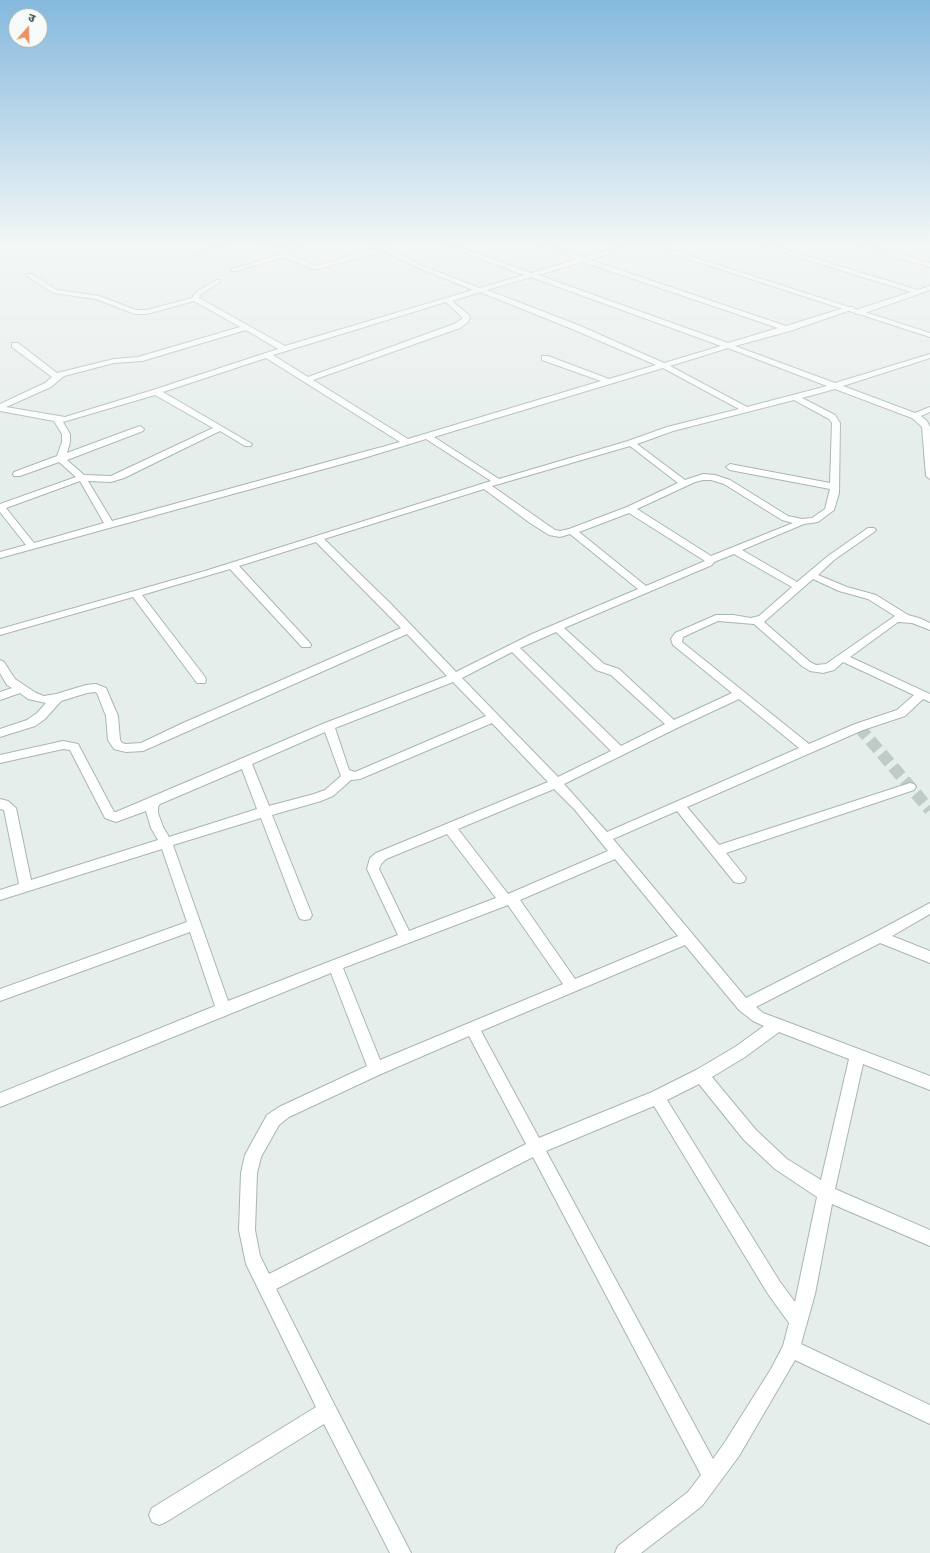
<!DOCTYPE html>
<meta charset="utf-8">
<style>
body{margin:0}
#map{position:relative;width:930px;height:1553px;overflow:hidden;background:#e5eeeb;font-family:"PT Sans","Noto Sans Devanagari",sans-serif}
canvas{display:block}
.north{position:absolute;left:8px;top:8px;width:40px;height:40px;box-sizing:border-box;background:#f6faf8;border:1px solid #a2afac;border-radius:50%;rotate:20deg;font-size:11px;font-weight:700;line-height:16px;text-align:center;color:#253f3b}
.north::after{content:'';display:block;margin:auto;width:14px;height:18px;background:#ec9365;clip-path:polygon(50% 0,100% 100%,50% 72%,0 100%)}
</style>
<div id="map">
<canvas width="930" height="1553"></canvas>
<div class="north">उ</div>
</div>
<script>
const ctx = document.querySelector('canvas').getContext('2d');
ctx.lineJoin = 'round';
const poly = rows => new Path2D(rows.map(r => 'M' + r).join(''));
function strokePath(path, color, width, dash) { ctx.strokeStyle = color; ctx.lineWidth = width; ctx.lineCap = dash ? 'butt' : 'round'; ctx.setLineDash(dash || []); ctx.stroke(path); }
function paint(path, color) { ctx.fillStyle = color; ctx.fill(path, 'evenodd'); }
const minorTunnel = poly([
 [859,727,930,810]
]);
const minor = poly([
 [222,244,232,244,196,255,193,253,222,244],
 [257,244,265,244,277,249,295,244,305,244,304,245,282,251,316,266,378,248,371,244,379,244,425,267,480,288,524,275,442,244,451,244,531,273,577,259,535,244,544,244,584,257,630,244,639,244,638,245,590,260,786,326,847,307,853,307,854,309,790,331,735,346,835,383,930,354,930,358,843,386,915,413,930,407,930,412,921,416,927,421,930,427,930,479,926,476,922,427,912,418,835,389,802,398,835,415,840,423,839,493,834,510,818,522,804,524,742,550,797,582,828,556,868,528,874,528,876,530,874,532,834,560,818,575,847,587,876,595,908,615,919,618,930,623,930,630,912,623,898,622,850,657,930,694,930,702,923,699,905,716,863,730,687,807,719,845,910,783,914,784,916,787,914,790,726,853,746,878,744,882,739,883,734,882,677,811,613,839,746,998,874,933,930,903,930,914,892,936,930,951,930,963,880,943,756,1007,763,1013,782,1020,930,1076,930,1090,863,1064,835,1189,930,1230,930,1246,832,1204,815,1294,801,1344,930,1405,930,1424,795,1360,739,1456,702,1506,641,1553,615,1553,618,1546,688,1492,701,1475,533,1157,276,1289,334,1404,411,1553,390,1553,324,1424,166,1522,159,1525,152,1522,149,1515,152,1508,316,1407,246,1264,239,1230,241,1173,245,1155,267,1115,279,1107,367,1066,331,973,0,1107,0,1093,215,1006,190,932,0,1001,0,989,187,922,162,849,0,900,0,890,19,884,4,810,0,809,0,799,8,801,16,808,31,880,158,840,151,828,146,811,116,822,105,818,70,750,63,749,0,763,0,755,63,741,78,744,114,812,116,812,325,723,447,676,407,634,143,751,126,752,114,749,108,740,106,716,97,693,95,692,87,693,61,701,45,719,35,726,0,737,0,729,27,720,37,713,46,703,28,699,20,693,0,700,0,692,12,688,7,685,0,673,0,660,4,662,15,679,36,693,44,696,56,694,86,685,96,684,106,688,118,716,120,740,122,743,126,744,141,743,183,723,401,628,316,542,239,566,310,643,311,645,310,647,302,647,230,569,142,595,205,677,206,680,205,683,197,683,133,597,0,635,0,629,205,571,491,481,426,439,364,458,0,558,0,552,26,545,0,512,0,504,76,477,59,462,20,476,14,476,13,474,14,472,57,456,62,442,62,434,54,421,0,411,0,404,45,383,52,377,12,347,12,343,18,343,57,373,114,359,138,357,240,327,194,301,147,314,135,314,96,299,53,293,27,276,27,274,31,274,57,290,99,296,136,310,147,310,192,298,196,292,216,280,220,280,220,282,201,294,199,298,285,346,473,290,421,269,383,251,315,270,285,257,236,271,232,271,232,269,279,255,257,244],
 [583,262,778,328,728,343,538,275,583,262],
 [531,277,721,346,664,363,578,325,487,290,531,277],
 [480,292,572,329,656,365,609,379,548,356,542,356,542,360,601,381,408,439,313,380,460,328,468,322,470,316,452,301,480,292],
 [446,302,462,317,462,319,454,324,308,377,273,355,446,302],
 [246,330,278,349,156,389,65,417,6,407,51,387,64,376,114,363,142,361,246,330],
 [728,348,827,386,747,407,670,366,728,348],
 [266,358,400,442,112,521,88,481,111,482,124,478,220,431,245,446,251,446,252,444,163,392,266,358],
 [663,368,739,409,667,427,628,441,499,479,434,437,663,368],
 [155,395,213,428,111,476,84,475,67,460,143,431,144,429,140,426,137,427,67,453,70,442,70,434,63,422,155,395],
 [794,400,829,419,832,423,830,483,730,464,726,467,730,470,830,489,825,509,812,518,802,519,788,516,730,480,715,475,703,474,685,480,637,444,673,431,794,400],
 [630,446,678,483,627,507,569,529,560,531,555,530,492,486,630,446],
 [703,480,711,480,724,484,782,520,793,523,711,556,637,509,695,482,703,480],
 [80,481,104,523,34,543,6,508,80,481],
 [484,489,530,523,549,535,560,537,570,534,638,589,532,634,456,672,390,603,324,539,484,489],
 [629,513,705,561,646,586,579,532,629,513],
 [734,554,792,587,759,616,751,618,733,615,716,615,675,633,671,639,673,645,732,693,674,720,619,669,604,664,564,628,712,565,714,562,734,554],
 [813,579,839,591,868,599,895,616,826,664,816,665,810,662,764,622,813,579],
 [718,621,754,624,802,666,810,671,823,673,834,670,843,662,914,695,897,710,855,724,809,744,682,642,683,637,718,621],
 [556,632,596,670,611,675,665,724,621,746,520,648,556,632],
 [512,652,611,751,558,777,462,678,512,652],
 [453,682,486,716,355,772,349,770,335,728,453,682],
 [739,699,799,748,607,832,564,784,677,728,739,699],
 [492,723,548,782,376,853,370,858,367,869,398,935,228,1001,173,845,261,818,298,915,300,919,305,920,310,919,312,915,272,815,321,801,333,796,351,780,360,779,492,723],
 [325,732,341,776,325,790,314,794,269,806,252,764,325,732],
 [242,769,257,809,169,837,163,827,158,813,158,807,160,804,242,769],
 [554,789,575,810,608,851,508,894,458,829,554,789],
 [447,834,496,898,409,931,379,869,381,864,386,859,447,834],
 [615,859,678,936,575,979,520,900,615,859],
 [508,905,563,984,380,1060,343,968,508,905],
 [685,945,739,1010,753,1021,764,1026,735,1047,696,1070,652,1092,539,1138,481,1031,685,945],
 [779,1032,849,1059,821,1180,787,1159,756,1130,712,1077,745,1057,779,1032],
 [469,1036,526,1144,269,1274,260,1256,255,1230,257,1173,261,1157,279,1125,289,1117,381,1074,469,1036],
 [699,1084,744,1140,775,1169,817,1197,795,1302,780,1282,667,1100,699,1084],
 [654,1106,768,1294,789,1323,783,1346,771,1369,725,1442,713,1459,546,1151,654,1106],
 [758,244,767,244,918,290,930,286,930,290,862,314,856,314,856,310,911,292,759,245,758,244],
 [854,244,863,244,930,263,930,267,855,245,854,244]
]);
const tertiary = poly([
 [644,244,653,244,930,333,930,337,645,245,644,244]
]);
strokePath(minorTunnel, '#bfcbc8', 12, [12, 5.5]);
strokePath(minor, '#a8b6b3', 2);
strokePath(tertiary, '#a8b6b3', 2);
paint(minor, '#fff');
paint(tertiary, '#fff');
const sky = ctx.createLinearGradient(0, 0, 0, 461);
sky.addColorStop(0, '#85b9de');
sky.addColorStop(0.53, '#f3f7f6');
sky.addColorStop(1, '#f3f7f600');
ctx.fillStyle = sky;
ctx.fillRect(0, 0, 930, 461);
</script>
